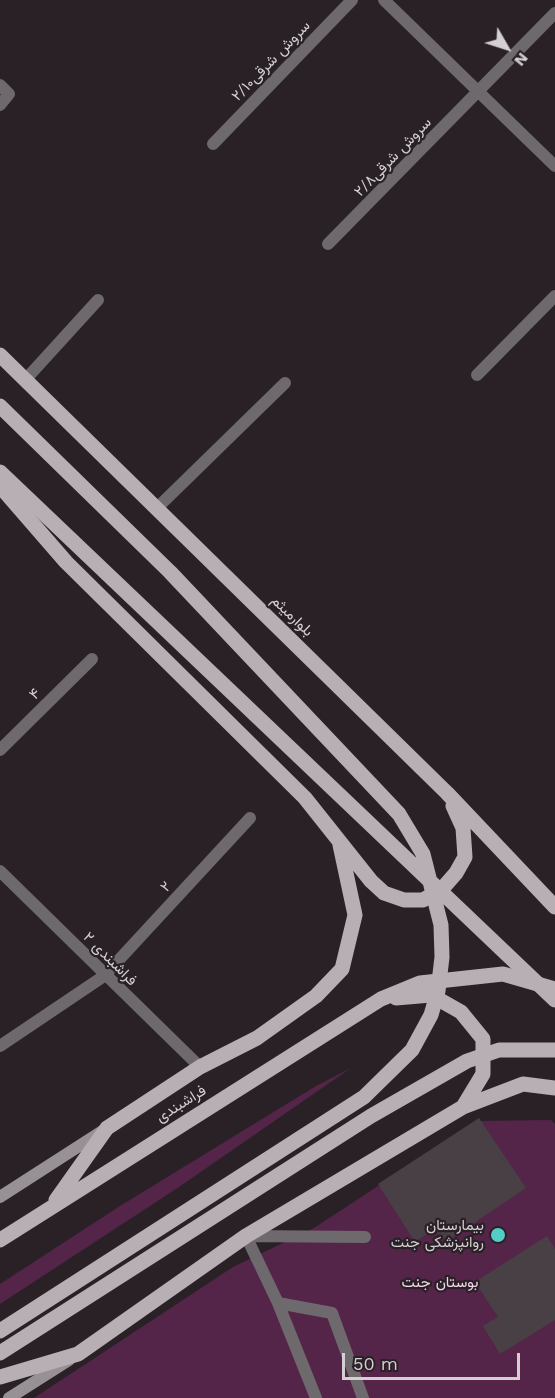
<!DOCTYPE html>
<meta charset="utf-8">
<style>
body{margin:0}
#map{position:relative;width:555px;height:1398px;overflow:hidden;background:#292126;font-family:"Work Sans",sans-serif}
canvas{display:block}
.north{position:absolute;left:477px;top:18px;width:60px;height:60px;-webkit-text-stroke:4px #292126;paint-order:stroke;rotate:129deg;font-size:16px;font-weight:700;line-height:24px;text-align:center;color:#d4cfd3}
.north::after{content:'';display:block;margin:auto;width:21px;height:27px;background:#d4cfd3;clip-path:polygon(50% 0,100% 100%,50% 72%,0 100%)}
.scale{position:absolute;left:342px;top:1353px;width:178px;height:27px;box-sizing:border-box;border:3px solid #d4cfd3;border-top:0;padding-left:8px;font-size:18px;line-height:21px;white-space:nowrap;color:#d4cfd3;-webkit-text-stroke:4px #292126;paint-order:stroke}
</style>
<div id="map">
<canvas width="555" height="1398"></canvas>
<div class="north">N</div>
<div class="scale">50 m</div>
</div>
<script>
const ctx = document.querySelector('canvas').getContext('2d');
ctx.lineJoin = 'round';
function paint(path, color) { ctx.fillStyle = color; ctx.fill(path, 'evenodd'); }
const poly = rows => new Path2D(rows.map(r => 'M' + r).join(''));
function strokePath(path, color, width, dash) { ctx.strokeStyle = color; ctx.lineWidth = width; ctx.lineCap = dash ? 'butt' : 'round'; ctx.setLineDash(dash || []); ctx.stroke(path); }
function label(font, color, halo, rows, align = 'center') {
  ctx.font = font + ' "Work Sans",Vazirmatn,sans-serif'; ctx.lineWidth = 4.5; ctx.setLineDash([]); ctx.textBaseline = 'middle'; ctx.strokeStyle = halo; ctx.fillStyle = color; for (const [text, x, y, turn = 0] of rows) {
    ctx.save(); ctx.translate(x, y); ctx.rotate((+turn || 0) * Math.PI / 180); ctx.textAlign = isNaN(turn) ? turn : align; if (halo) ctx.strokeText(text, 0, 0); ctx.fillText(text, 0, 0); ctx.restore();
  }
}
const green = poly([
 [351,1068,179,1187,0,1304,0,1284,120,1206,316,1086],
 [551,1120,555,1124,555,1398,34,1398,233,1267,314,1228,477,1121]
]);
const building = poly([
 [479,1118,526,1188,447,1241,434,1229,415,1242,378,1184],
 [547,1236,555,1249,555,1320,500,1354,483,1326,498,1317,475,1282]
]);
const lane = poly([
 [278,1303,332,1313,363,1398],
 [316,1398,278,1303,246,1236,365,1237]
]);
const street = poly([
 [384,0,555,166],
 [0,85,9,94,0,105],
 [213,144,352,0],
 [328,244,555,13],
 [477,375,555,296],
 [26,379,98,300],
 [157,508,285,383],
 [0,750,92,659],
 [0,871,200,1067],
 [0,1046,104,976,250,818]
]);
const secondary = poly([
 [0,1197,104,1130],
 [9,1398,69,1360]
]);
const primary = poly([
 [0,355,447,793,555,907],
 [0,486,66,562,305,798,371,881,384,893,404,900,423,900,442,889,456,873,465,857,463,828,453,806],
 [396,998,431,995,461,1012,483,1039,483,1074,463,1107],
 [56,1200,107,1128,200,1067,257,1038,316,996,342,969,355,915,340,845],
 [0,1240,381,999,420,983,503,974,555,989],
 [0,1377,78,1354,246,1236,463,1107,523,1084,555,1088]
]);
const primaryBridge = poly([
 [0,406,170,572,399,814,423,854,441,925,442,957,438,991,431,1015,412,1050,364,1097,0,1331],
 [0,472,555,1000],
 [0,1353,371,1116,467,1061,499,1050,555,1050]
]);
const markers = [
 [498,1235,8,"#54cdc8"]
];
const streetNames = [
 ["سروش شرقی۲/۱۰",271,61,-46],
 ["سروش شرقی۲/۸",393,157,-46],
 ["بلوارمیثم",292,616,44],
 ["۴",35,694,-45],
 ["۲",166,887,-47],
 ["۲ فراشبندی",110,959,45],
 ["فراشبندی",181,1104,-32]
];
const poiNames = [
 ["بیمارستان",484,1226],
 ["روانپزشکی جنت",484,1243]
];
const parkNames = [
 ["بوستان جنت",440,1283]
];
paint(green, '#542549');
paint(building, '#484045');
strokePath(lane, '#6d696c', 12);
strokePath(street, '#6d696c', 12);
strokePath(secondary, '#979095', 12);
strokePath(primary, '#b7afb4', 15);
strokePath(primaryBridge, '#b7afb4', 15);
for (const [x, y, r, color] of markers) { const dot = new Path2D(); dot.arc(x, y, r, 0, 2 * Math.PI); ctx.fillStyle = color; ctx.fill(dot); strokePath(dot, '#292126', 2); }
label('15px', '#d4cfd3', '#292126', streetNames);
label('15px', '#d4cfd3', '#292126', poiNames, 'right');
label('15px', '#f6d3ec', '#292126', parkNames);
</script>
